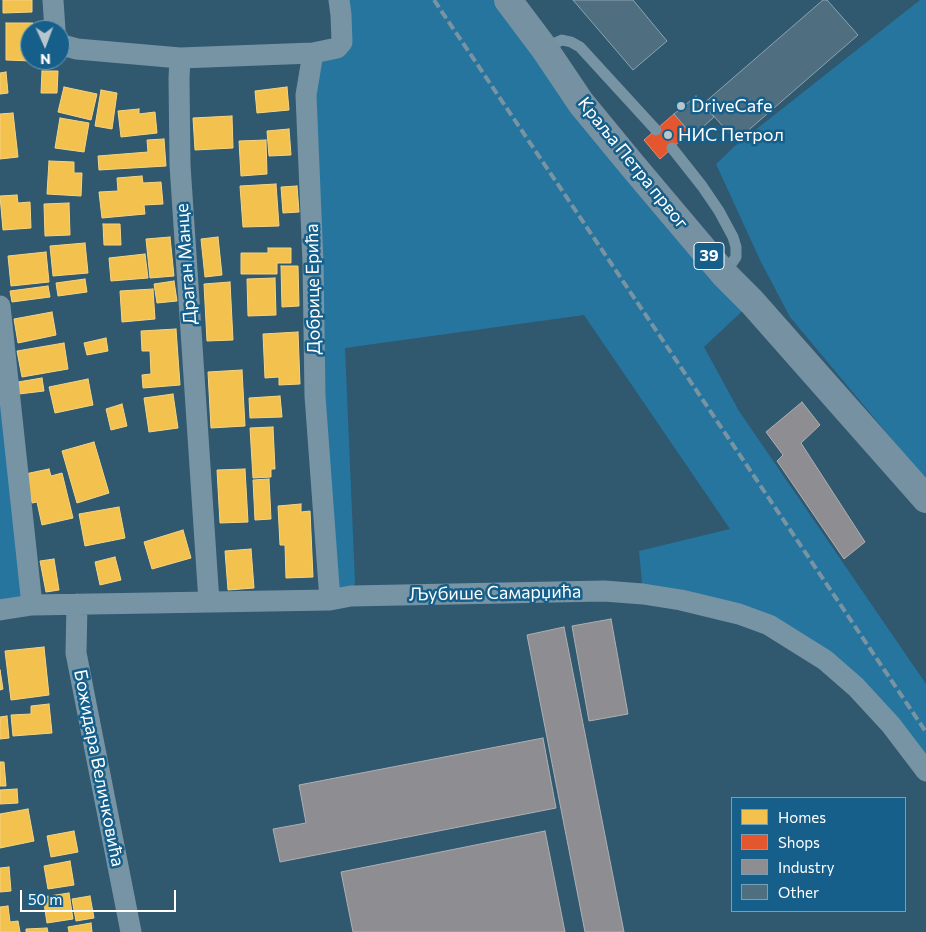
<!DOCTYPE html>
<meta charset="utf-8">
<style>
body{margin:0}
#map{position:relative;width:926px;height:932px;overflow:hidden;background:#30586f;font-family:Commissioner,sans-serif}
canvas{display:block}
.legend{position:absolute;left:731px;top:797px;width:175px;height:115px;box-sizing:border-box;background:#155f8a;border:1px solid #739fb9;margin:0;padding:6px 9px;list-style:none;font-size:15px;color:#fff}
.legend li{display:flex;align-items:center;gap:10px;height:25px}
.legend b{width:25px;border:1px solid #739fb9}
.north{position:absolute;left:20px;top:20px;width:50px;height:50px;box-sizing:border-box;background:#155f8a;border:1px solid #739fb9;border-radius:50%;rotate:178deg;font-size:14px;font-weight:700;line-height:20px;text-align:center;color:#fff}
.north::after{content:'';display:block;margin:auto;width:18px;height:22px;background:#b7c5cd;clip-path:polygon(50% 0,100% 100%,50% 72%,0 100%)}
.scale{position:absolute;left:20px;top:890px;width:156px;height:22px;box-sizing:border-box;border:2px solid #fff;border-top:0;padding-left:6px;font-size:15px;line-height:18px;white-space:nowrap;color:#fff;-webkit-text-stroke:4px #155f8a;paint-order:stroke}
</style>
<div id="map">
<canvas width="926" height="932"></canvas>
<ul class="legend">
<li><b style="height:14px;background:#f2c14e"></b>Homes</li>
<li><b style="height:14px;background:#e4572e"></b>Shops</li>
<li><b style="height:14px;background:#8d8d92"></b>Industry</li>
<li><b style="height:14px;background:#4f6f81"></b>Other</li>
</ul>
<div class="north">N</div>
<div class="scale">50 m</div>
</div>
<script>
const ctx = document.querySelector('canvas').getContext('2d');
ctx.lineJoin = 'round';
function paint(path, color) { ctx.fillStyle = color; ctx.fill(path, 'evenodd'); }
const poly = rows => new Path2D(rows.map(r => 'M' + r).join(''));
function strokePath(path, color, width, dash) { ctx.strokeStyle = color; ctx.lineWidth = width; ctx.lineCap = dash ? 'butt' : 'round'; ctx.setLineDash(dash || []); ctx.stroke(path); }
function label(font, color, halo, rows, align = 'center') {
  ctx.font = font + ' Commissioner,sans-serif'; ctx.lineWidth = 5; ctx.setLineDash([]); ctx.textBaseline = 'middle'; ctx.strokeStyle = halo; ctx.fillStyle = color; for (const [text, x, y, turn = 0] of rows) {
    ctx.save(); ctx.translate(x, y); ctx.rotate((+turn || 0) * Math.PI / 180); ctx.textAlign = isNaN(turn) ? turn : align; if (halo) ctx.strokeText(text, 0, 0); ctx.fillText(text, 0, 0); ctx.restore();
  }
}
const green = poly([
 [339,0,508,0,752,302,704,347,739,411,926,684,926,771,800,644,643,594,639,551,730,529,584,315,345,348,355,582,351,596,330,600,313,53,337,48],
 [920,0,926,0,926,480,790,317,761,262,716,164,735,146],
 [0,306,32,605,0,610]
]);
const homes = poly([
 [3,0,32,0,32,12,3,13,3,0],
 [6,23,33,23,33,30,30,30,30,60,32,61,6,60,6,23],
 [42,71,58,71,57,93,41,93,42,71],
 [6,72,8,93,0,94,0,73,6,72],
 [64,87,97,94,91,120,58,112,64,87],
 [287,87,289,110,257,113,255,91,287,87],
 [101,90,117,93,112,129,95,126,101,90],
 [139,109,139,114,155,112,157,133,121,137,118,111,139,109],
 [13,113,18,157,0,159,0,114,13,113],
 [232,116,233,148,195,150,193,118,232,116],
 [60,118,89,123,84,152,55,148,60,118],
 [289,129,291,155,269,156,267,131,289,129],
 [164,139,166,166,99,170,98,156,148,152,147,140,164,139],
 [266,140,267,174,241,176,239,141,266,140],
 [49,161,74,162,74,173,82,173,81,196,47,194,49,161],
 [142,176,143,183,161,182,163,204,144,205,145,214,102,218,99,192,118,191,117,178,142,176],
 [276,184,279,226,243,227,240,186,276,184],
 [297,186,299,212,283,213,281,187,297,186],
 [17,195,18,203,30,202,31,228,3,230,0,196,17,195],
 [69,203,70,235,45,236,44,204,69,203],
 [103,224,120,224,121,245,104,245,103,224],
 [170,237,174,276,150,278,146,239,170,237],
 [218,237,222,275,205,277,201,239,218,237],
 [85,243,88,273,53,276,50,246,85,243],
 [268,248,291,248,291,263,277,263,277,274,241,274,241,253,268,253,268,248],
 [46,252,49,282,11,286,8,256,46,252],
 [145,254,148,278,111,281,109,258,145,254],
 [281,266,298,266,299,306,282,307,281,266],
 [275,278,276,315,248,316,247,279,275,278],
 [85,279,87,292,58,296,56,283,85,279],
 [174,281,177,301,157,303,154,284,174,281],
 [230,282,233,340,207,341,204,284,230,282],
 [48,286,50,297,12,302,10,291,48,286],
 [153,289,155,319,122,322,120,291,153,289],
 [52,312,56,335,18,343,14,319,52,312],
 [176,329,180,385,143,388,142,375,151,374,150,351,142,351,141,331,176,329],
 [298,332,300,384,279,385,279,377,265,378,263,334,298,332],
 [106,338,108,351,87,355,84,343,106,338],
 [64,343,68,369,22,377,17,351,64,343],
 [242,370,245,426,211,428,208,372,242,370],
 [42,378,44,391,19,394,18,382,42,378],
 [88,379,93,405,55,413,49,387,88,379],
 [173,394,178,428,149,432,144,398,173,394],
 [280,396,282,417,250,418,249,398,280,396],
 [122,404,127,426,111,430,106,409,122,404],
 [273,427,275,469,271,469,271,477,253,478,250,428,273,427],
 [94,442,109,493,77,503,62,451,94,442],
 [49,469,51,476,62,473,73,518,42,525,37,502,32,503,25,474,49,469],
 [245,469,248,522,220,523,217,470,245,469],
 [269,479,271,519,255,520,253,480,269,479],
 [301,504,301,512,310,511,313,577,286,578,285,545,280,545,278,506,301,504],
 [119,507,125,538,85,546,79,514,119,507],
 [183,530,191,558,152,569,144,542,183,530],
 [251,549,254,588,228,590,225,551,251,549],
 [115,557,121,580,100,585,95,562,115,557],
 [54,559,59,590,46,592,40,561,54,559],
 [44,647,49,695,11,700,5,651,44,647],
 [0,670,3,689,0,690,0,670],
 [49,704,52,733,13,736,11,715,31,714,31,706,49,704],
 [7,716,9,738,0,739,0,717,7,716],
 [0,762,4,762,6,786,0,786,0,762],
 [17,789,18,803,0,804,0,790,17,789],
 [28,809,34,841,0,848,0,814,28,809],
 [74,831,78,852,51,857,47,836,74,831],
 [70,861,74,885,48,889,44,866,70,861],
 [9,867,11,891,0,892,0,868,9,867],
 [69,893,73,919,47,923,43,897,69,893],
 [90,896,94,918,76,921,72,899,90,896],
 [8,906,10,922,18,921,20,932,0,932,0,907,8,906],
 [91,923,92,932,69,932,68,927,91,923],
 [47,928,48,932,26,932,26,929,47,928]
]);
const shops = poly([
 [674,114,690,132,660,159,644,140,674,114]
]);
const industry = poly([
 [802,402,820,425,801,443,865,542,844,559,777,461,783,455,766,432,802,402],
 [611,619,628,714,589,721,572,626,611,619],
 [564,627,624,932,585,932,527,635,564,627],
 [543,738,556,808,280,862,273,829,306,823,299,785,543,738],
 [545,831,565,932,353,932,341,872,545,831]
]);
const building = poly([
 [573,0,633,0,667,41,633,70,573,0],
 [823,0,827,0,858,35,736,141,703,104,823,0],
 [696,96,714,117,693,136,674,114,696,96]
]);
const lane = poly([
 [544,48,562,40,571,42,580,47,656,130],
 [672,148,702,186,719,211,733,237,736,247,736,257,724,274]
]);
const street = poly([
 [53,0,55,30],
 [60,43,62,45,77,49,180,58],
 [0,306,32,605],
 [330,600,315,396,313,263,306,95,313,53,337,48,342,42,341,15,339,0],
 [209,602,180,165,179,78,180,58,313,53],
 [77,604,76,653,131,932],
 [0,610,32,605,330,600,351,596,604,591,643,594,681,600,739,614,769,625,825,660,856,687,891,725,926,771]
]);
const primary = poly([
 [508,0,544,48,581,103,632,165,724,274,752,302,926,499]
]);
const rail = poly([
 [434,0,926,732]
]);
const markers = [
 [681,106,5,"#b7c5cd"],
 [668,135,5,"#b7c5cd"]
];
const shields = [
 [709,256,30]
];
const shieldNames = [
 ["39",709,256]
];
const poiNames = [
 ["DriveCafe",691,106],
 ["НИС Петрол",678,135]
];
const streetNames = [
 ["Краља Петра првог",633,163,51],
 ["Драган Манце",186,264,-94],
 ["Добрице Ерића",313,289,-91],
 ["Љубише Самарџића",495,593,-1],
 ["Божидара Величковића",99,768,79]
];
paint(green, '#26759f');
paint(homes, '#f2c14e');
strokePath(homes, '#f6d483', 1);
paint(shops, '#e4572e');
strokePath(shops, '#ec896d', 1);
paint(industry, '#8d8d92');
strokePath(industry, '#afafb3', 1);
paint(building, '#4f6f81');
strokePath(building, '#8ba4b2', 1);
strokePath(lane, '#7794a4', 11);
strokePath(street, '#7794a4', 21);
strokePath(primary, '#7692a2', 28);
strokePath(rail, '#7894a3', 4, [9, 4]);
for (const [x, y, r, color] of markers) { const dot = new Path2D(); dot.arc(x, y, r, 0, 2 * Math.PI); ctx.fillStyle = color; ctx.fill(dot); strokePath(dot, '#155f8a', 2); }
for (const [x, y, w] of shields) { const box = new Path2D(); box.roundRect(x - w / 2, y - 13.5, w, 27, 4); ctx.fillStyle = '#155f8a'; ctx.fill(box); strokePath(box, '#fff', 1); }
label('bold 16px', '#fff', null, shieldNames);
label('18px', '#fff', '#155f8a', poiNames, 'left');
label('18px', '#fff', '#155f8a', streetNames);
</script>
